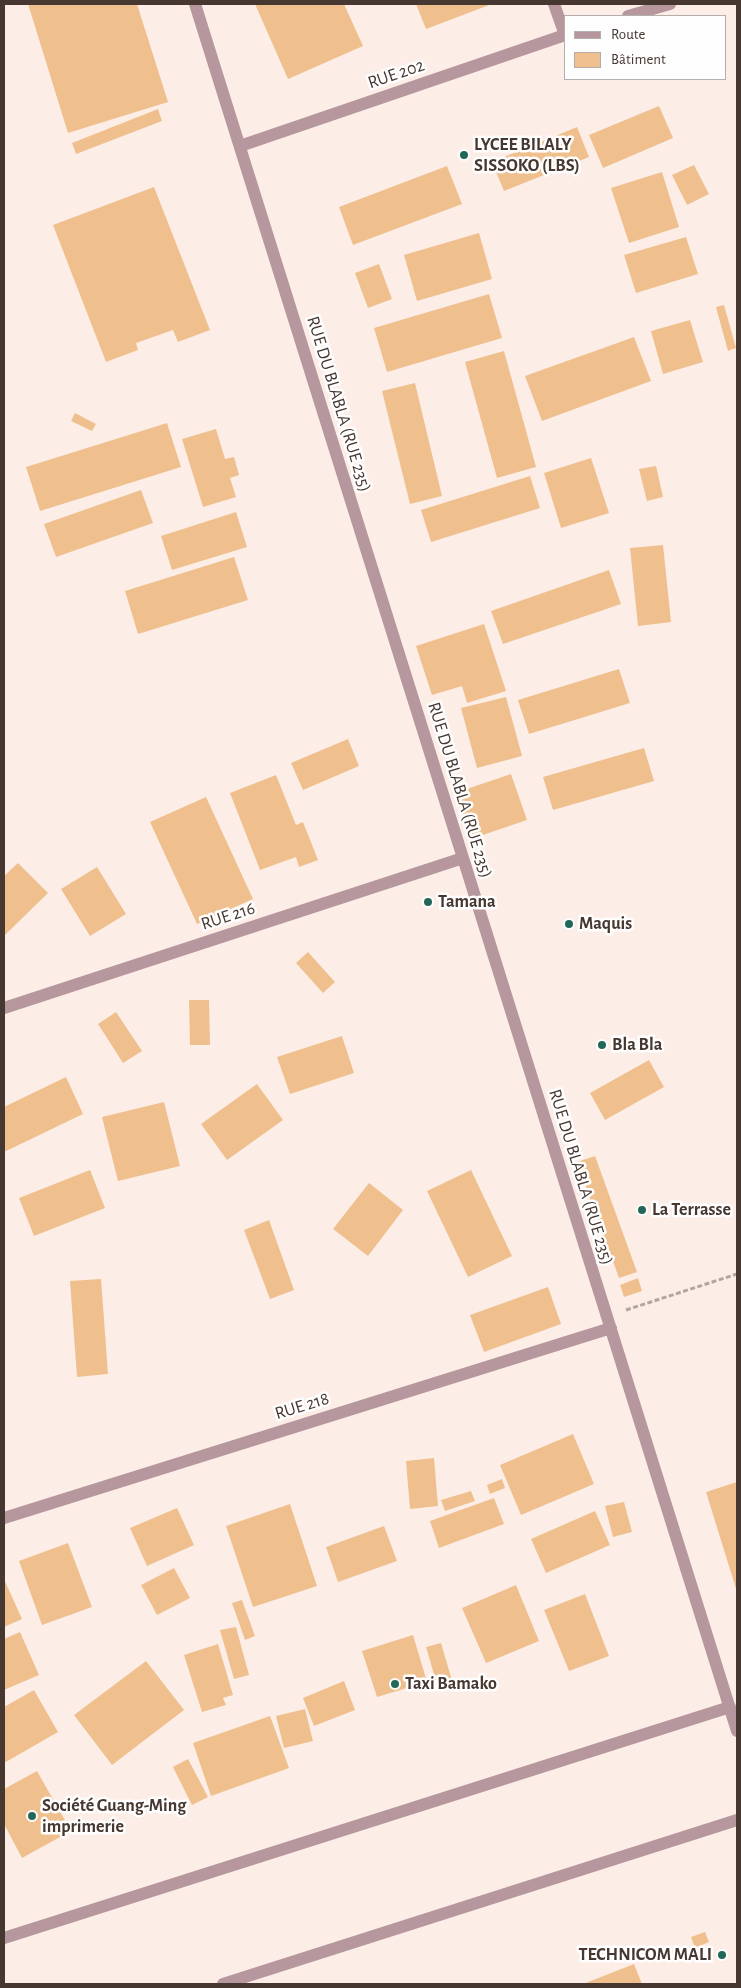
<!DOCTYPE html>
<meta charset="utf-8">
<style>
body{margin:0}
#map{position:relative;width:741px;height:1988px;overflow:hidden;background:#fdede7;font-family:"Alegreya Sans",sans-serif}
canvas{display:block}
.frame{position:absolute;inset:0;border:5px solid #463731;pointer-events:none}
.legend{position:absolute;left:564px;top:15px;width:162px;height:65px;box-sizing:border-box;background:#fefefe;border:1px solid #b4aeac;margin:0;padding:6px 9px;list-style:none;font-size:15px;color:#463731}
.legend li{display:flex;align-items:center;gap:10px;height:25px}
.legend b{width:25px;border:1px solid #b4aeac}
</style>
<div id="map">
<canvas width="741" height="1988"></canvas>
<div class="frame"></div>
<ul class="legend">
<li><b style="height:6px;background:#b6979d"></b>Route</li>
<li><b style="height:14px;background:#efc08e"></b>Bâtiment</li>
</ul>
</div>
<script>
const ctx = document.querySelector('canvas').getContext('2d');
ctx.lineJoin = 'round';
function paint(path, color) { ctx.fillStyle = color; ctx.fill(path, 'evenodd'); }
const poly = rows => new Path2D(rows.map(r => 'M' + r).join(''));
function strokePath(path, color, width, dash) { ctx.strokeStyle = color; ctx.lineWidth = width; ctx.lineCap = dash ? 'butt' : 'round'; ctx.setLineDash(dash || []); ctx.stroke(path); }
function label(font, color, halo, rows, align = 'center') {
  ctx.font = font + ' "Alegreya Sans",sans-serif'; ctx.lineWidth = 5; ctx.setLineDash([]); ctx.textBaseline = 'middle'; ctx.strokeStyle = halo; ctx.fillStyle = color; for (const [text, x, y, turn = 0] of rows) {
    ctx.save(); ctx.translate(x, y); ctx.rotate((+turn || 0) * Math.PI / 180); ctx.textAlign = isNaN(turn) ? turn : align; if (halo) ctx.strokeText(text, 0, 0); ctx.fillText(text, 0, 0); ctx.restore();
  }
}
const building = poly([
 [28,4,137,4,168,102,68,133],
 [255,4,344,4,363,46,288,79],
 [416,4,492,4,426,29],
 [659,106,673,138,603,168,589,135],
 [158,109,162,121,76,154,72,143],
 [577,127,589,157,504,191,492,162],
 [694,165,709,194,687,205,672,175],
 [447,166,462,204,353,245,339,207],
 [662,172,679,227,629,243,611,188],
 [154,187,210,330,178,342,173,330,136,343,138,350,106,362,53,225],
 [479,233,492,279,417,301,404,255],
 [686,237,698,274,636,293,624,255],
 [379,264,392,299,368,308,355,273],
 [489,294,502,338,387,372,374,328],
 [724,305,736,348,728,351,716,307],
 [690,320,703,362,663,374,651,331],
 [634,337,651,381,542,421,525,376],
 [504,351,536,467,497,478,465,362],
 [415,383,442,496,410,504,382,391],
 [75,413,96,424,92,431,71,421],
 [167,423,181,467,40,511,26,467],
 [216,429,225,459,234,457,239,475,230,478,236,497,203,507,182,439],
 [591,458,609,513,561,528,544,473],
 [656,466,663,497,647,501,639,469],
 [530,476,540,508,431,542,421,510],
 [141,490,153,523,56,557,44,524],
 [236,512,247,547,172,570,161,536],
 [663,545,671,622,638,626,630,548],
 [234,557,248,600,138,634,125,591],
 [609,570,621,604,503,644,491,611],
 [484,624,506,691,467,703,462,686,432,695,416,646],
 [619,669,630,703,529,734,518,700],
 [506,697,522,756,477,768,461,708],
 [348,739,359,766,303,790,291,763],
 [644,748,654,781,553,810,543,777],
 [511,774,527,820,471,839,455,793],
 [276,775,296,825,303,822,318,860,299,867,296,857,260,870,230,793],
 [206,797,253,899,197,924,150,822],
 [18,863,48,893,4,936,4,876],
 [97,867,126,914,90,936,61,889],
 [308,952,335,982,323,993,296,963],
 [189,1000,209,1000,210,1045,190,1045],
 [116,1012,142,1051,123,1063,98,1024],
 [342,1036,354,1073,290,1094,277,1057],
 [649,1060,664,1087,605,1120,590,1093],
 [66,1077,83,1114,4,1152,4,1107],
 [257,1084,283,1120,227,1160,201,1124],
 [164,1102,180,1166,118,1181,102,1117],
 [595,1156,637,1272,619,1278,577,1162],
 [90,1170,105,1208,34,1236,19,1198],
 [471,1170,512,1256,468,1277,427,1191],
 [369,1183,403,1210,368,1256,333,1229],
 [269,1220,294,1290,270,1299,244,1230],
 [638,1278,642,1291,624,1297,620,1285],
 [101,1279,108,1374,77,1377,70,1281],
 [548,1287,561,1324,484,1352,470,1315],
 [573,1434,594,1484,521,1515,500,1465],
 [434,1458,438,1506,410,1509,406,1461],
 [502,1479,505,1488,490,1494,487,1485],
 [737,1482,737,1592,706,1492],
 [471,1491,475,1501,445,1511,441,1500],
 [494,1498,504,1524,439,1548,430,1521],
 [624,1502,632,1532,613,1537,605,1506],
 [290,1504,317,1586,253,1607,226,1526],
 [177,1508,194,1545,147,1566,130,1528],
 [595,1511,610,1545,546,1573,531,1539],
 [384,1526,397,1561,338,1582,326,1547],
 [68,1543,92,1607,42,1625,19,1561],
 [174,1568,190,1598,157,1615,141,1585],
 [4,1579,22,1619,4,1627],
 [516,1585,539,1641,486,1663,462,1608],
 [585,1594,609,1656,569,1671,544,1610],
 [242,1600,255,1636,245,1640,232,1603],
 [236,1627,249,1675,234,1679,220,1630],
 [20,1632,39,1675,4,1690,4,1639],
 [413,1635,427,1682,377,1697,362,1651],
 [441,1643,453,1684,438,1688,426,1647],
 [218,1644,233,1695,223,1698,226,1705,202,1712,184,1655],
 [146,1661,184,1710,112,1765,74,1715],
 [344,1681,355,1710,314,1726,303,1698],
 [34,1690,58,1732,4,1763,4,1707],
 [305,1709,313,1741,284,1748,276,1716],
 [270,1716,289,1768,211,1796,193,1743],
 [188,1759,208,1797,192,1805,173,1767],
 [37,1771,71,1831,22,1858,4,1824,4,1789],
 [705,1932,709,1942,695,1948,691,1937],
 [634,1964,642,1984,583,1984]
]);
const path = poly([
 [626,1310,737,1274]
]);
const minor = poly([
 [195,4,737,1731],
 [554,4,565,35],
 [628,16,670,4],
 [240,146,565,35],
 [4,1008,463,858],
 [4,1518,611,1328],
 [4,1938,730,1707],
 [223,1984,737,1820]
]);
const markers = [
 [464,155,5,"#236759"],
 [428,902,5,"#236759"],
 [569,924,5,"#236759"],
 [602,1045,5,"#236759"],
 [642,1210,5,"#236759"],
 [395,1684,5,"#236759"],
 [32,1816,5,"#236759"],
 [722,1955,5,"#236759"]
];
const streetNames = [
 ["RUE 202",396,74,-19],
 ["RUE DU BLABLA (RUE 235)",339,404,73],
 ["RUE DU BLABLA (RUE 235)",460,790,73],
 ["RUE 216",228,916,-18],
 ["RUE DU BLABLA (RUE 235)",581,1177,73],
 ["RUE 218",302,1406,-17]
];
const poiNames = [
 ["LYCEE BILALY",474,145],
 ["SISSOKO (LBS)",474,166],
 ["Tamana",438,902],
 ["Maquis",579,924],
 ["Bla Bla",612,1045],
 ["La Terrasse",652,1210],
 ["Taxi Bamako",405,1684],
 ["Société Guang-Ming",42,1806],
 ["imprimerie",42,1827],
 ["TECHNICOM MALI",712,1955,"right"]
];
paint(building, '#efc08e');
strokePath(path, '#b4a59f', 3, [5, 2.5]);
strokePath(minor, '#b6979d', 12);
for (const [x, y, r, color] of markers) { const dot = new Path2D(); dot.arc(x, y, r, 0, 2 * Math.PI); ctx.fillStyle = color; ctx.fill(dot); strokePath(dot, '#fefefe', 2); }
label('18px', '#463731', '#fefefe', streetNames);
label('bold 18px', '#463731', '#fefefe', poiNames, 'left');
</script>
